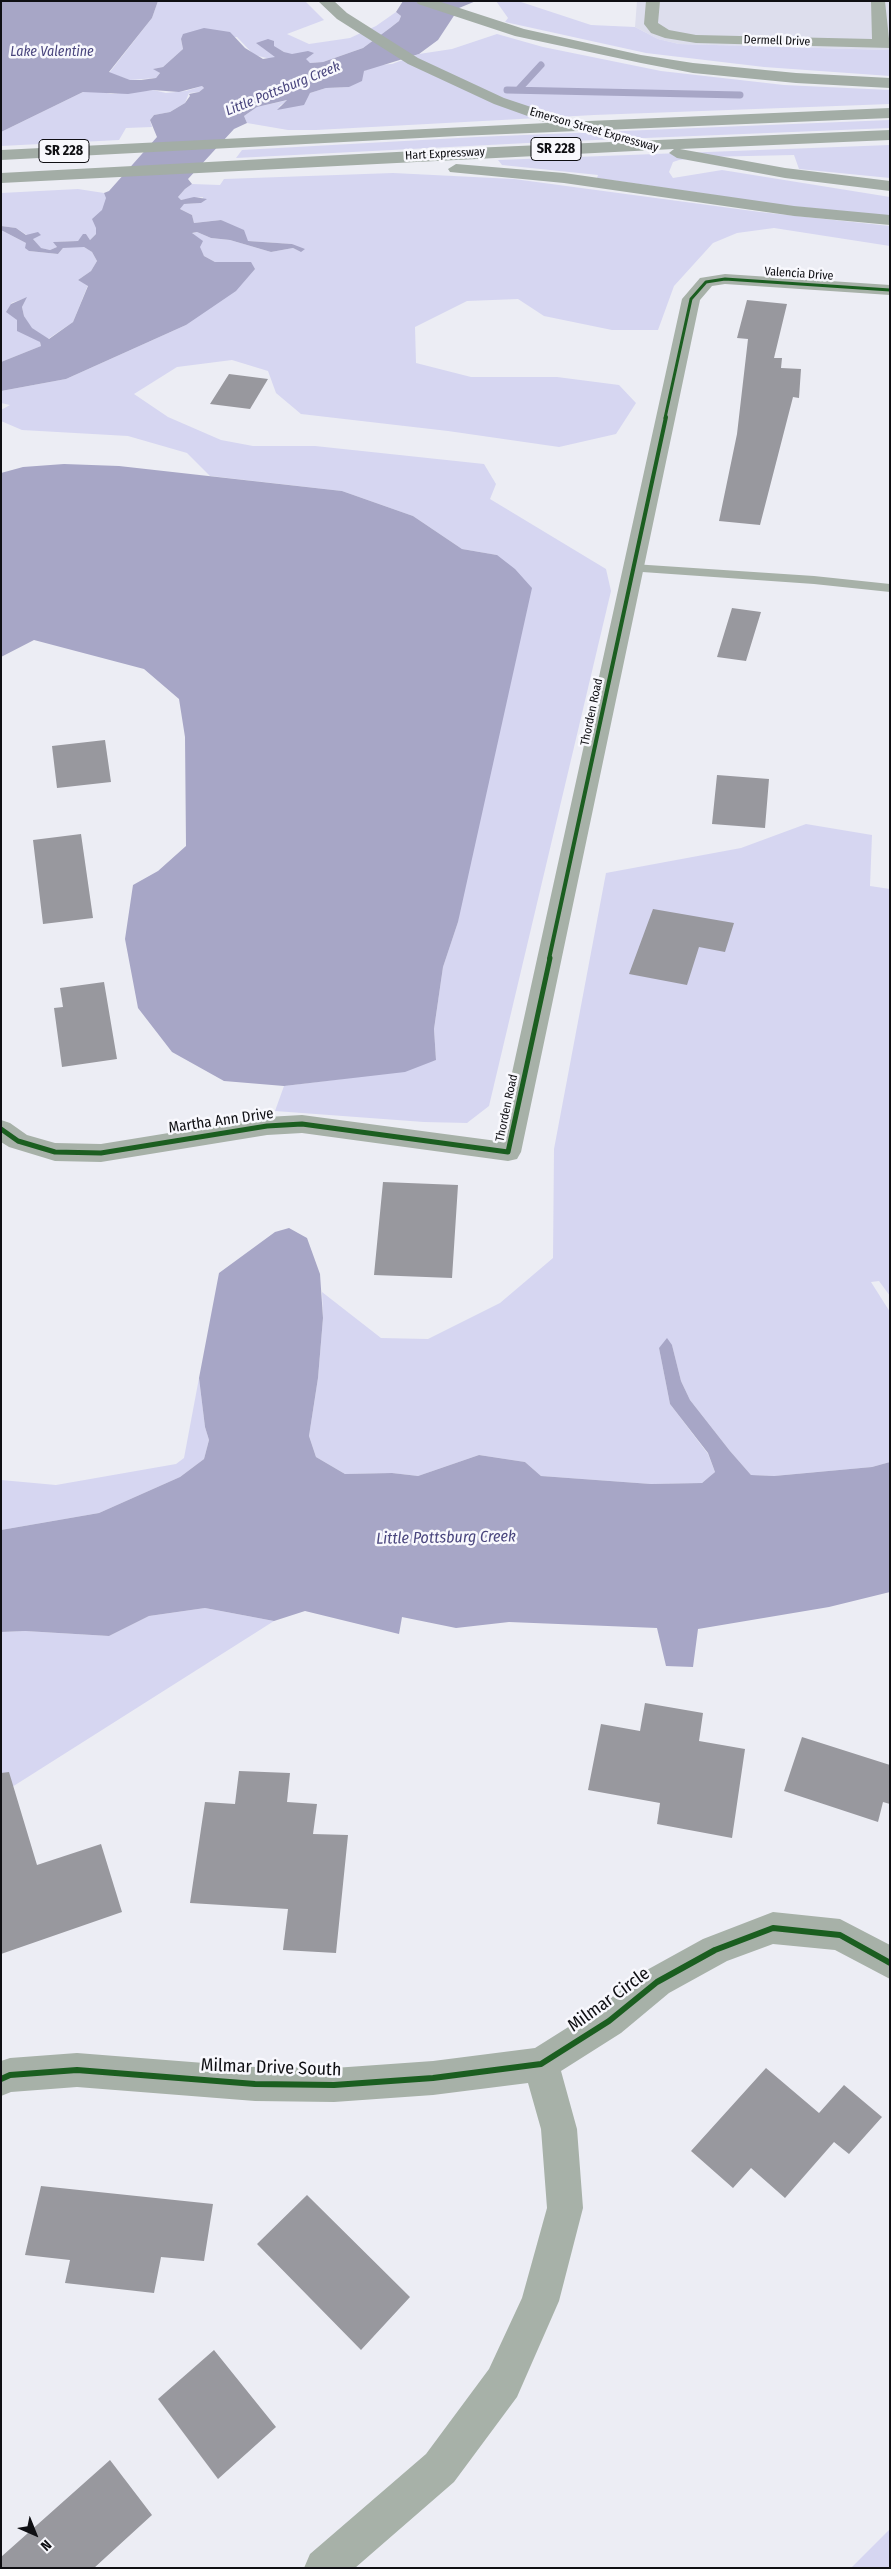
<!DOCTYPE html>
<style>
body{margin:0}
#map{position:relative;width:891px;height:2569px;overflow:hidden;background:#ecedf4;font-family:"Fira Sans Condensed",sans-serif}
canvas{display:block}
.frame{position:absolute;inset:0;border:2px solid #0f0f13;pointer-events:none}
.north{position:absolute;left:10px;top:2509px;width:50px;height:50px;-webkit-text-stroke:4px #f8f8fd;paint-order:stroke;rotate:136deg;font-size:14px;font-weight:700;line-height:20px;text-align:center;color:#0f0f13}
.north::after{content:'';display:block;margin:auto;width:18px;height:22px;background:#0f0f13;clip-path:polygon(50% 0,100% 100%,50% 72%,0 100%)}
</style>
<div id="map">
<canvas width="891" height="2569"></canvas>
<div class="frame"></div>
<div class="north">N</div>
</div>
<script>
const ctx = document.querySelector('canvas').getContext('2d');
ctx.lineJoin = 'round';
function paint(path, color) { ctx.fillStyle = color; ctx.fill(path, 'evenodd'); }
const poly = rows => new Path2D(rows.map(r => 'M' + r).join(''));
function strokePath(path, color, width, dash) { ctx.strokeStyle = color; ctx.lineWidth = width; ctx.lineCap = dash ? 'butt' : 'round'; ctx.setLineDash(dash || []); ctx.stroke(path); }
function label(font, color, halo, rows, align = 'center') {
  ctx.font = font + ' "Fira Sans Condensed",sans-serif'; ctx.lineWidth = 5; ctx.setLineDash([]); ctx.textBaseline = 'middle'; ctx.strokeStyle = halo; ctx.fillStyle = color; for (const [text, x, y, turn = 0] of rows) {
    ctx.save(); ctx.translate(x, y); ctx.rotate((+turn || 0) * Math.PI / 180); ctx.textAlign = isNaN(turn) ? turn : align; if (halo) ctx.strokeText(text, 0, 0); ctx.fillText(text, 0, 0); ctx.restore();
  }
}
const built = poly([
 [637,1,890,1,890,50,679,44,658,39,635,27]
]);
const green = poly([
 [158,1,305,1,324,20,287,34,309,44,350,38,376,26,396,12,401,16,399,21,390,28,363,48,323,62,310,63,284,52,274,47,274,41,262,47,273,54,276,57,271,59,254,55,237,37,181,39,183,49,163,67,154,69,160,73,156,78,130,80,109,73,152,18],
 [496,1,518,1,591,25,635,27,658,39,679,44,890,50,890,76,764,67,646,53,505,22,508,18],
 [497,34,543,47,661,71,784,85,890,90,890,104,594,115,316,130,288,130,247,123,244,116,257,107,288,100,278,107,306,99,310,93,326,88,349,87,364,71,378,65,392,64,419,54,452,49],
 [202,86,204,88,199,92,189,93,185,103,170,112,154,115,150,120,152,127,126,128,119,140,1,146,1,132,83,92,98,91,111,94,153,90,166,93,186,91],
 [890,120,890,128,547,142,236,158,242,150,476,137],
 [890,145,890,178,799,169,794,155,703,157,679,160,673,162,669,172,673,178,722,170,890,197,890,216,781,205,597,178,598,175,502,165,498,160],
 [393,173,514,179,760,212,890,226,890,246,774,228,737,233,713,243,674,286,658,330,612,330,544,316,518,299,467,301,415,327,416,363,471,377,557,377,619,385,636,403,616,434,559,447,448,431,301,414,276,393,268,371,232,360,177,367,134,394,168,417,221,440,253,446,315,446,484,464,496,484,490,499,606,569,611,591,489,1106,467,1123,424,1122,275,1111,284,1086,341,1079,436,1060,434,1029,443,967,458,922,497,555,462,549,413,516,342,491,210,476,187,453,128,436,22,430,1,421,1,410,10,405,1,403,1,391,66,379,186,325,251,262,215,262,204,256,191,234,197,232,211,238,230,240,271,252,293,248,301,252,292,244,248,241,221,220,194,223,192,215,180,209,183,204,201,203,203,197,180,200,178,197,185,189,192,184,220,185,224,179],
 [78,189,104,193,107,198,96,234,90,240,86,234,78,241,54,242,57,247,50,250,40,248,33,239,16,228,1,226,1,193],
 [1,230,26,243,29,251,58,254,63,248,74,246,84,247,92,252,97,261,91,271,78,280,88,285,73,322,48,339,31,328,24,316,22,307,26,298,11,303,18,320,40,342,41,346,1,362],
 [806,824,872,835,870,886,890,889,890,1296,879,1281,871,1282,890,1312,890,1462,872,1467,774,1476,751,1475,730,1451,690,1400,681,1381,672,1345,659,1348,670,1404,708,1454,715,1472,702,1483,651,1484,541,1476,525,1462,479,1455,418,1476,392,1473,345,1474,316,1457,309,1436,318,1378,323,1318,322,1292,381,1338,428,1339,500,1303,553,1258,554,1149,606,873,741,848],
 [199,1378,205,1427,209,1440,204,1459,180,1477,99,1513,1,1530,1,1480,56,1485,176,1464,184,1458],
 [205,1608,274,1621,1,1794,1,1632,25,1631,109,1636,149,1616],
 [890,2529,890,2568,851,2568]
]);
const water = poly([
 [1,1,158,1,152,18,109,72,130,80,141,80,156,78,160,73,153,69,163,67,183,49,181,39,183,34,204,28,230,32,245,48,263,59,275,57,256,43,268,39,274,41,274,46,284,52,292,54,308,51,314,53,306,59,310,63,323,62,363,48,390,28,399,21,401,16,396,12,403,1,476,1,459,8,438,40,419,54,364,71,362,81,349,87,326,88,310,93,304,105,277,110,287,100,257,107,244,116,247,123,234,129,188,179,192,184,185,189,178,197,181,200,194,197,207,199,201,203,184,204,180,209,192,215,194,223,221,220,244,230,248,241,292,244,305,249,301,252,293,248,271,252,230,240,211,238,197,232,192,233,203,241,200,247,204,256,215,262,251,262,255,269,236,291,186,325,66,379,1,391,1,362,41,346,40,342,17,331,17,320,6,312,11,304,27,297,22,307,24,316,32,328,49,339,73,322,88,286,78,280,91,271,97,261,92,252,84,247,63,248,58,254,29,251,25,248,26,243,1,230,1,226,16,228,26,235,38,232,41,235,33,239,41,248,50,250,57,247,53,242,78,241,83,234,86,234,90,240,96,234,96,228,92,219,102,210,106,198,104,193,109,191,157,137,150,120,154,115,170,112,185,103,190,96,189,94,199,92,204,88,202,86,179,92,153,90,128,94,83,92,1,132],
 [64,464,119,466,342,491,413,516,462,549,497,555,515,569,532,588,458,922,443,967,434,1029,436,1060,405,1072,284,1086,224,1081,172,1052,138,1008,125,939,133,885,158,871,186,846,185,737,179,699,144,669,34,640,1,657,1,473,23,467],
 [289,1228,307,1238,320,1274,323,1318,318,1378,309,1436,316,1457,345,1474,392,1473,418,1476,479,1455,525,1462,541,1476,651,1484,702,1483,715,1472,708,1453,670,1404,659,1348,667,1338,672,1345,681,1381,690,1400,730,1451,751,1475,774,1476,872,1467,890,1462,890,1592,829,1607,698,1629,693,1667,666,1666,657,1628,509,1622,456,1628,402,1617,399,1634,305,1611,274,1621,205,1608,149,1616,109,1636,25,1631,1,1632,1,1530,99,1513,180,1477,204,1459,209,1440,205,1427,199,1378,219,1273,275,1232]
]);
const stream = poly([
 [507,90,740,95],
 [518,90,541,65]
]);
const building = poly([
 [747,300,787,304,774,358,782,358,781,368,801,369,799,398,793,397,760,525,719,521,737,434,748,339,737,338],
 [229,374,268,379,250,409,210,404],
 [732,608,761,612,746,661,717,657],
 [105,740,111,782,57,788,52,746],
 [717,775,769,779,765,828,712,824],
 [81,834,93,918,43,924,33,840],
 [653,909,734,923,725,952,699,947,687,985,629,974],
 [104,982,117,1059,62,1067,54,1008,63,1007,60,988],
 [383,1182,458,1185,452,1278,374,1275],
 [645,1703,703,1713,699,1741,745,1749,732,1838,657,1824,660,1803,588,1790,601,1724,640,1731],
 [802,1737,890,1765,890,1804,883,1802,878,1822,784,1791],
 [239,1771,290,1773,287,1802,317,1804,313,1834,348,1835,336,1953,283,1950,288,1909,190,1903,205,1802,235,1804],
 [9,1772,37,1865,101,1844,122,1912,1,1954,1,1773],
 [766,2068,819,2113,844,2085,882,2117,849,2154,834,2142,785,2198,751,2168,733,2188,691,2151],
 [41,2186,213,2204,204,2261,161,2257,154,2293,65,2283,70,2260,25,2255],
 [307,2195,410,2297,361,2350,257,2244],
 [214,2350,276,2427,218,2479,158,2399],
 [110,2460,152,2515,94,2568,1,2568,1,2557]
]);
const lane = poly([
 [633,564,814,576,890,584,890,592,814,584,628,571,627,568,628,565,633,564]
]);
const street = poly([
 [646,1,660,1,658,23,669,30,696,35,872,39,871,1,885,1,890,48,696,43,665,38,651,33,644,24,646,1],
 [725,274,890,285,890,295,725,284,712,286,700,300,521,1152,517,1159,508,1161,302,1133,267,1135,101,1162,55,1161,9,1147,1,1142,1,1120,10,1123,27,1135,55,1143,101,1144,267,1117,302,1115,497,1141,682,299,700,278,725,274],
 [773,1912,840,1919,890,1945,890,1979,835,1950,773,1944,727,1961,669,1993,621,2033,561,2071,577,2129,583,2208,559,2301,517,2397,454,2482,355,2568,304,2568,310,2554,426,2454,489,2369,522,2298,547,2208,541,2129,528,2083,433,2095,334,2102,255,2101,77,2087,11,2092,1,2096,1,2061,10,2058,77,2053,255,2067,334,2068,433,2061,535,2048,597,2009,645,1971,703,1939,773,1912]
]);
const highway = poly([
 [318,1,334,1,347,13,418,58,504,98,564,118,565,122,890,108,890,118,458,136,1,160,1,150,547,123,494,104,408,64,337,19,318,1],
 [416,1,438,1,524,29,641,55,693,63,796,73,890,78,890,88,796,83,693,73,641,63,515,36,418,4,416,1],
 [890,130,890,140,680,149,785,168,890,181,890,191,785,178,677,158,669,153,674,149,1,183,1,173,472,148,890,130],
 [456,164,564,173,794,206,890,215,890,225,794,216,564,183,450,172,448,169,456,164]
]);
const cyclewayFar3 = poly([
 [665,418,691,299,706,282,725,279,890,290]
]);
const cyclewayFar2 = poly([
 [549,959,666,417]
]);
const cyclewayFar1 = poly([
 [1,1129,18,1141,55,1152,101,1153,267,1126,302,1124,508,1152,550,958]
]);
const cycleway = poly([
 [1,2079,10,2075,77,2070,255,2084,334,2085,433,2078,541,2064,609,2021,657,1982,715,1950,773,1928,840,1935,890,1963]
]);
const farStreetnames = [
 ["Dermell Drive",777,41,2],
 ["Emerson Street Expressway",594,130,16],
 ["Hart Expressway",445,154,-3],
 ["Valencia Drive",799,274,4],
 ["Thorden Road",592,712,-78],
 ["Thorden Road",507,1108,-78]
];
const farWaternames = [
 ["Lake Valentine",52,52],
 ["Little Pottsburg Creek",283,89,-22]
];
const shields = [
 [556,149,50],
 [64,151,50]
];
const shieldNames = [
 ["SR 228",556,149],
 ["SR 228",64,151]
];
const streetNames = [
 ["Martha Ann Drive",221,1121,-8]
];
const waterNames = [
 ["Little Pottsburg Creek",446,1538,-1]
];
const nearStreetnames = [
 ["Milmar Circle",609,2000,-36],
 ["Milmar Drive South",271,2068,2]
];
paint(built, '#dddeed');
paint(green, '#d6d6f1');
paint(water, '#a7a6c6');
strokePath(stream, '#a7a6c6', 7);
paint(building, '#98989e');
paint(lane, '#a7b1a8');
paint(street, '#a7b1a8');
paint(highway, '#a3ada6');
strokePath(cyclewayFar3, '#1b5e20', 3);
strokePath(cyclewayFar2, '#1b5e20', 4);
strokePath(cyclewayFar1, '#1b5e20', 5);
strokePath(cycleway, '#1b5e20', 6);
label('12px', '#0f0f13', '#f8f8fd', farStreetnames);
label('italic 14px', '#4a467e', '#f8f8fd', farWaternames);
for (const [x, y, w] of shields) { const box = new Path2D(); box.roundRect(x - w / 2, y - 11.5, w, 23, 4); ctx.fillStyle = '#f8f8fd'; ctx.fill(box); strokePath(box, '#0f0f13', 1); }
label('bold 14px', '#0f0f13', null, shieldNames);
label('15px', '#0f0f13', '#f8f8fd', streetNames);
label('italic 16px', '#4a467e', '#f8f8fd', waterNames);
label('18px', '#0f0f13', '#f8f8fd', nearStreetnames);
</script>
